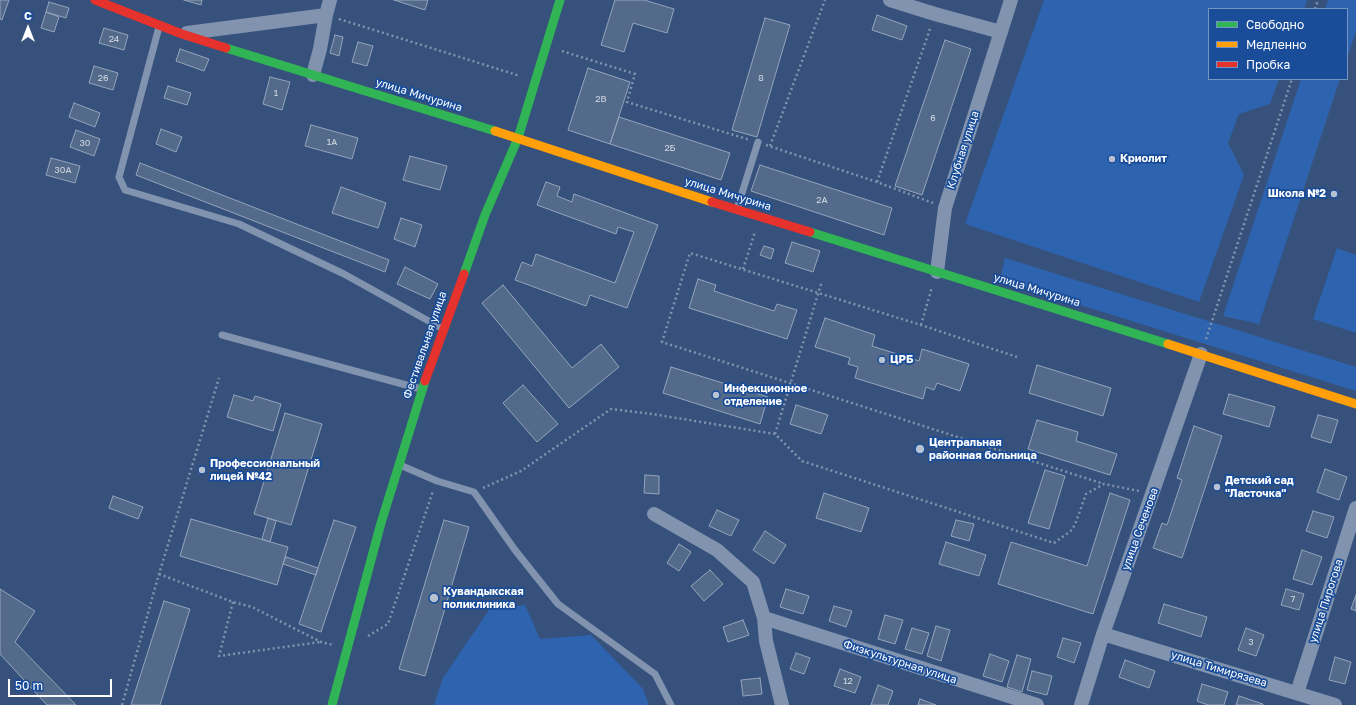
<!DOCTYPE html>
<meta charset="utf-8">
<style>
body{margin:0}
#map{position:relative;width:1356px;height:705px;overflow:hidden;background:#36527c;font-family:"Golos Text",sans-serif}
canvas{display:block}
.legend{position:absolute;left:1208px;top:8px;width:140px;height:72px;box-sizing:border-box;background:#194c99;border:1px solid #7594c2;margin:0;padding:5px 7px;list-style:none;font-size:12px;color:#fff}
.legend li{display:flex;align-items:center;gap:8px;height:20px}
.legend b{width:20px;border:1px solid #7594c2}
.north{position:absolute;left:8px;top:8px;width:40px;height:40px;-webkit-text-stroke:3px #194c99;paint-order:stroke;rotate:0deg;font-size:11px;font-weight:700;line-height:16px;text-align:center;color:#fff}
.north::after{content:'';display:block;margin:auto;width:14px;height:18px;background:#fff;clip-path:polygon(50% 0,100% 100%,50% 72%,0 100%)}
.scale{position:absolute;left:8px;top:679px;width:104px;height:18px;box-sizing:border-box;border:2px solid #fff;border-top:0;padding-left:5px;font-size:12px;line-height:14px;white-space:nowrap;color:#fff;-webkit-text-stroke:3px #194c99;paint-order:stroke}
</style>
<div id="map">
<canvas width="1356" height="705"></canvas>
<ul class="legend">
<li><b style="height:5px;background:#30b455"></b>Свободно</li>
<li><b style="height:5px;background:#ff9f0a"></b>Медленно</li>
<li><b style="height:5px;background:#e5322d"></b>Пробка</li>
</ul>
<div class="north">С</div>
<div class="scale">50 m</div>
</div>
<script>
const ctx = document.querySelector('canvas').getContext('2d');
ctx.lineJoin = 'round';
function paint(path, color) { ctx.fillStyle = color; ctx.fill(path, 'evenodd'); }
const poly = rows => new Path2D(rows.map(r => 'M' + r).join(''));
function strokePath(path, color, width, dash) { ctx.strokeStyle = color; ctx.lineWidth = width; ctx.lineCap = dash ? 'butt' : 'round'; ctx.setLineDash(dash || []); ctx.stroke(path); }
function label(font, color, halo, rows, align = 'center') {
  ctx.font = font + ' "Golos Text",sans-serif'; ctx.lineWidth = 3.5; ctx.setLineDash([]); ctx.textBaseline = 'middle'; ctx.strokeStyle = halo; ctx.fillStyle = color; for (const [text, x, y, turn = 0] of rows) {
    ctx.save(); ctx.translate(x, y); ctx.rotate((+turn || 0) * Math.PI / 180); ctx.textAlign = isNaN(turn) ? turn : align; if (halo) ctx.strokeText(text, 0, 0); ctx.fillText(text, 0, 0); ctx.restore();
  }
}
const green = poly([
 [1044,0,1307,0,1304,9,1209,9,1209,79,1279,79,1270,104,1239,114,1228,143,1244,175,1199,302,965,224],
 [1328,0,1356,0,1356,31,1347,59,1347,9,1325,9],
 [1301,79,1340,79,1259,324,1223,316],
 [1337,248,1356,255,1356,333,1313,319],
 [1005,258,1356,367,1356,391,1000,280],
 [525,605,540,639,591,635,643,689,649,705,434,705,443,678,489,610]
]);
const building = poly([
 [0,0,9,0,2,20,0,19,0,0],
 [184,0,202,0,201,5,184,0],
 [394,0,428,0,425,10,394,0],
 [615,0,644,0,674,9,667,33,633,23,624,52,601,45,615,0],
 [49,2,69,8,66,18,46,12,49,2],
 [46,12,59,17,54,32,41,28,46,12],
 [877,15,907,26,902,40,872,30,877,15],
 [765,18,790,25,757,137,732,130,765,18],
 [104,28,128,35,124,50,99,43,104,28],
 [335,35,343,37,339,56,330,53,335,35],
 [945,40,971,49,922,195,895,186,945,40],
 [358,42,373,46,367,66,352,62,358,42],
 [180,49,209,59,204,71,176,61,180,49],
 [94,66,118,73,113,90,89,83,94,66],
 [588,68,630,82,610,144,568,130,588,68],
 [270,77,290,82,282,110,263,104,270,77],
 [168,86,191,93,187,105,164,98,168,86],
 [74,103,100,113,95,127,69,117,74,103],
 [619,117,730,153,721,180,610,144,619,117],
 [311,125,358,138,352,159,305,146,311,125],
 [161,129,182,137,176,152,156,144,161,129],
 [76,130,100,139,94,156,70,147,76,130],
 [410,156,447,166,440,190,403,180,410,156],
 [51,158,80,166,75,183,46,175,51,158],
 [140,163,389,260,385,272,136,175,140,163],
 [760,165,892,208,884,235,751,191,760,165],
 [546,182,560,187,557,196,572,202,574,194,658,225,627,308,590,295,586,306,515,280,522,262,532,266,536,254,615,283,634,232,618,227,616,234,537,205,546,182],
 [341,187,386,203,378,228,332,213,341,187],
 [401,218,422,225,415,247,394,239,401,218],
 [792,242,820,251,813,272,785,263,792,242],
 [764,246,774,249,771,259,760,255,764,246],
 [405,267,438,284,430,299,397,284,405,267],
 [698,279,716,285,714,291,774,311,777,304,797,310,787,339,689,308,698,279],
 [503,285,572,368,601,344,619,367,569,408,482,303,503,285],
 [825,318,875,335,872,346,919,361,922,349,969,364,960,391,937,383,934,390,926,387,923,399,855,378,858,367,848,364,850,358,815,347,825,318],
 [1037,365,1111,388,1103,416,1029,393,1037,365],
 [671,367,768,397,760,424,663,393,671,367],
 [523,385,558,424,537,442,503,403,523,385],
 [1229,394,1275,407,1269,427,1223,414,1229,394],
 [234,395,253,401,255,396,281,404,273,431,227,417,234,395],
 [796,405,828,415,821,434,790,424,796,405],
 [285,413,322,424,291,525,254,514,285,413],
 [1318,415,1338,420,1331,443,1311,437,1318,415],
 [1037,420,1078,432,1076,441,1117,454,1110,475,1028,449,1037,420],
 [1194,426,1222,436,1182,558,1153,548,1162,523,1167,525,1182,480,1177,478,1194,426],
 [1325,469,1347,477,1339,500,1317,492,1325,469],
 [1045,470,1065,476,1049,529,1028,523,1045,470],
 [645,475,659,476,659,494,644,493,645,475],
 [824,493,869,508,861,532,816,518,824,493],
 [1110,493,1130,500,1093,614,998,584,1011,542,1087,566,1110,493],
 [113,496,143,507,138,519,109,508,113,496],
 [717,510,739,520,731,536,709,526,717,510],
 [1313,511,1334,517,1327,538,1306,531,1313,511],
 [268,518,276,521,270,542,262,539,268,518],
 [191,519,288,547,277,585,180,556,191,519],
 [334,520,356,527,321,632,299,624,334,520],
 [444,520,469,527,425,676,399,669,444,520],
 [956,520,974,524,969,541,951,536,956,520],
 [765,531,786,545,774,564,753,550,765,531],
 [946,542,986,555,979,576,939,564,946,542],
 [679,544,691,552,679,571,667,563,679,544],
 [1302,550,1322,557,1312,585,1293,579,1302,550],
 [286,557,318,568,316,575,283,564,286,557],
 [710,570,723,584,704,601,691,586,710,570],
 [0,589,35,611,15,642,76,705,47,705,0,654,0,589],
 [786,589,809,596,803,614,780,607,786,589],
 [1286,589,1304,594,1299,610,1281,605,1286,589],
 [1356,595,1356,611,1351,609,1356,595],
 [164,601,190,609,160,705,131,705,164,601],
 [1164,604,1207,617,1201,637,1158,623,1164,604],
 [834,606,852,611,846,627,829,621,834,606],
 [885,615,903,620,895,644,878,639,885,615],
 [743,620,749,635,728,642,723,627,743,620],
 [936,626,950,630,941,661,927,656,936,626],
 [912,628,929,633,922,654,905,649,912,628],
 [1246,628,1264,635,1256,656,1238,650,1246,628],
 [1063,638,1081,643,1074,663,1057,657,1063,638],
 [796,653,810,658,804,674,790,669,796,653],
 [990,654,1009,661,1002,682,983,676,990,654],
 [1017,655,1031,659,1022,692,1007,687,1017,655],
 [1335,657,1351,662,1345,684,1329,680,1335,657],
 [1125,660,1155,671,1149,688,1119,677,1125,660],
 [840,669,861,677,855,693,834,686,840,669],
 [1032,671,1052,676,1047,695,1027,690,1032,671],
 [760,678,762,694,743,696,741,680,760,678],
 [1202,684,1228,692,1224,705,1208,705,1197,701,1202,684],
 [878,685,893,691,888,705,871,705,878,685],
 [1239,696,1263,704,1263,705,1236,705,1239,696],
 [920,699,936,705,918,705,920,699]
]);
const path = poly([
 [1315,9,1318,0],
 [339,19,520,76],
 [562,51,635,74,627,102,750,140],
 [766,145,877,182,933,203],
 [770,146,825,0],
 [877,182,931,26],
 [743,269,755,232],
 [921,325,932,287],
 [1206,339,1292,79],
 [1017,357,921,325,690,253,662,342,1104,484],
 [775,434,822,281],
 [483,488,521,471,611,409,652,414,775,434,802,461,1054,543,1072,530,1076,522,1086,494,1104,484,1139,491],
 [159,574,233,602,252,607,321,642,333,645],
 [233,602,219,656,320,642],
 [368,636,388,624,433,491],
 [122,705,159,574,219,378]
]);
const lane = poly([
 [159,27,119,177,125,190,239,224,344,274,443,329],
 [737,209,758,142],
 [222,335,421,389],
 [400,465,437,481,474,492,515,550,558,604,655,674,671,705]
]);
const street = poly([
 [890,0,935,14,1001,32],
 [187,33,326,15],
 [313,75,320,49,326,15,330,0],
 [937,272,945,208,1011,0],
 [654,514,717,550,753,582,764,618,766,641,782,705],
 [764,618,1037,705],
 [1103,634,1335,705],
 [1297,693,1356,508],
 [1081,705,1103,634,1201,354]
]);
const fast = poly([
 [226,48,495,131],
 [810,232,1168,344],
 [464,274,485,215,518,138,560,0],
 [332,705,381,523,425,381]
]);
const slow = poly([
 [495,131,712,202],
 [1168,344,1356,404]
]);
const jam = poly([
 [95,0,182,34,226,48],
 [712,202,810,232],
 [425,381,464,274]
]);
const markers = [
 [1112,159,4,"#b9c2d1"],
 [1334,194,4,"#b9c2d1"],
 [882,360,4,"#b9c2d1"],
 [716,395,4,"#b9c2d1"],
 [920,449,5,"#b9c2d1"],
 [202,470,4,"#b9c2d1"],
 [1217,487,4,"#b9c2d1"],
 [434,598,5,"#b9c2d1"]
];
const numberNames = [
 ["24",114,39],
 ["26",103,78],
 ["8",761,78],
 ["1",276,93],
 ["2В",601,99],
 ["6",933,118],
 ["1А",332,142],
 ["30",85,143],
 ["2Б",670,148],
 ["30А",63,170],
 ["2А",822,200],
 ["7",1293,599],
 ["3",1251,642],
 ["12",848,681]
];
const streetNames = [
 ["улица Мичурина",419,95,17],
 ["Клубная улица",963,150,-72],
 ["улица Мичурина",728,194,17],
 ["улица Мичурина",1037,290,17],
 ["Фестивальная улица",425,345,-71],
 ["улица Сеченова",1140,529,-70],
 ["улица Пирогова",1326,601,-72],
 ["Физкультурная улица",900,662,18],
 ["улица Тимирязева",1219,669,17]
];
const poiNames = [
 ["Криолит",1120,159],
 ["Школа №2",1326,194,"right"],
 ["ЦРБ",890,360],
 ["Инфекционное",724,389],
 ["отделение",724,402],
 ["Центральная",929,443],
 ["районная больница",929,456],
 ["Профессиональный",210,464],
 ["лицей №42",210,477],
 ["Детский сад",1225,481],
 ["\"Ласточка\"",1225,494],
 ["Кувандыкская",443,592],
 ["поликлиника",443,605]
];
paint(green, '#2e63af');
paint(building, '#536a8b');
strokePath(building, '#95a4bb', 1);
strokePath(path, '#8193ae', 2.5, [2, 3]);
strokePath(lane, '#8193ae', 7);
strokePath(street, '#8193ae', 14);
strokePath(fast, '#30b455', 9);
strokePath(slow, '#ff9f0a', 9);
strokePath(jam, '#e5322d', 9);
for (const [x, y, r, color] of markers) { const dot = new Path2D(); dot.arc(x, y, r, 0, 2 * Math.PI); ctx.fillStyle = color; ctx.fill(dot); strokePath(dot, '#194c99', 1.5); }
label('9px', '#d4dae2', null, numberNames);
label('11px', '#fff', '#194c99', streetNames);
label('bold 11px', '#fff', '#194c99', poiNames, 'left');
</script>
